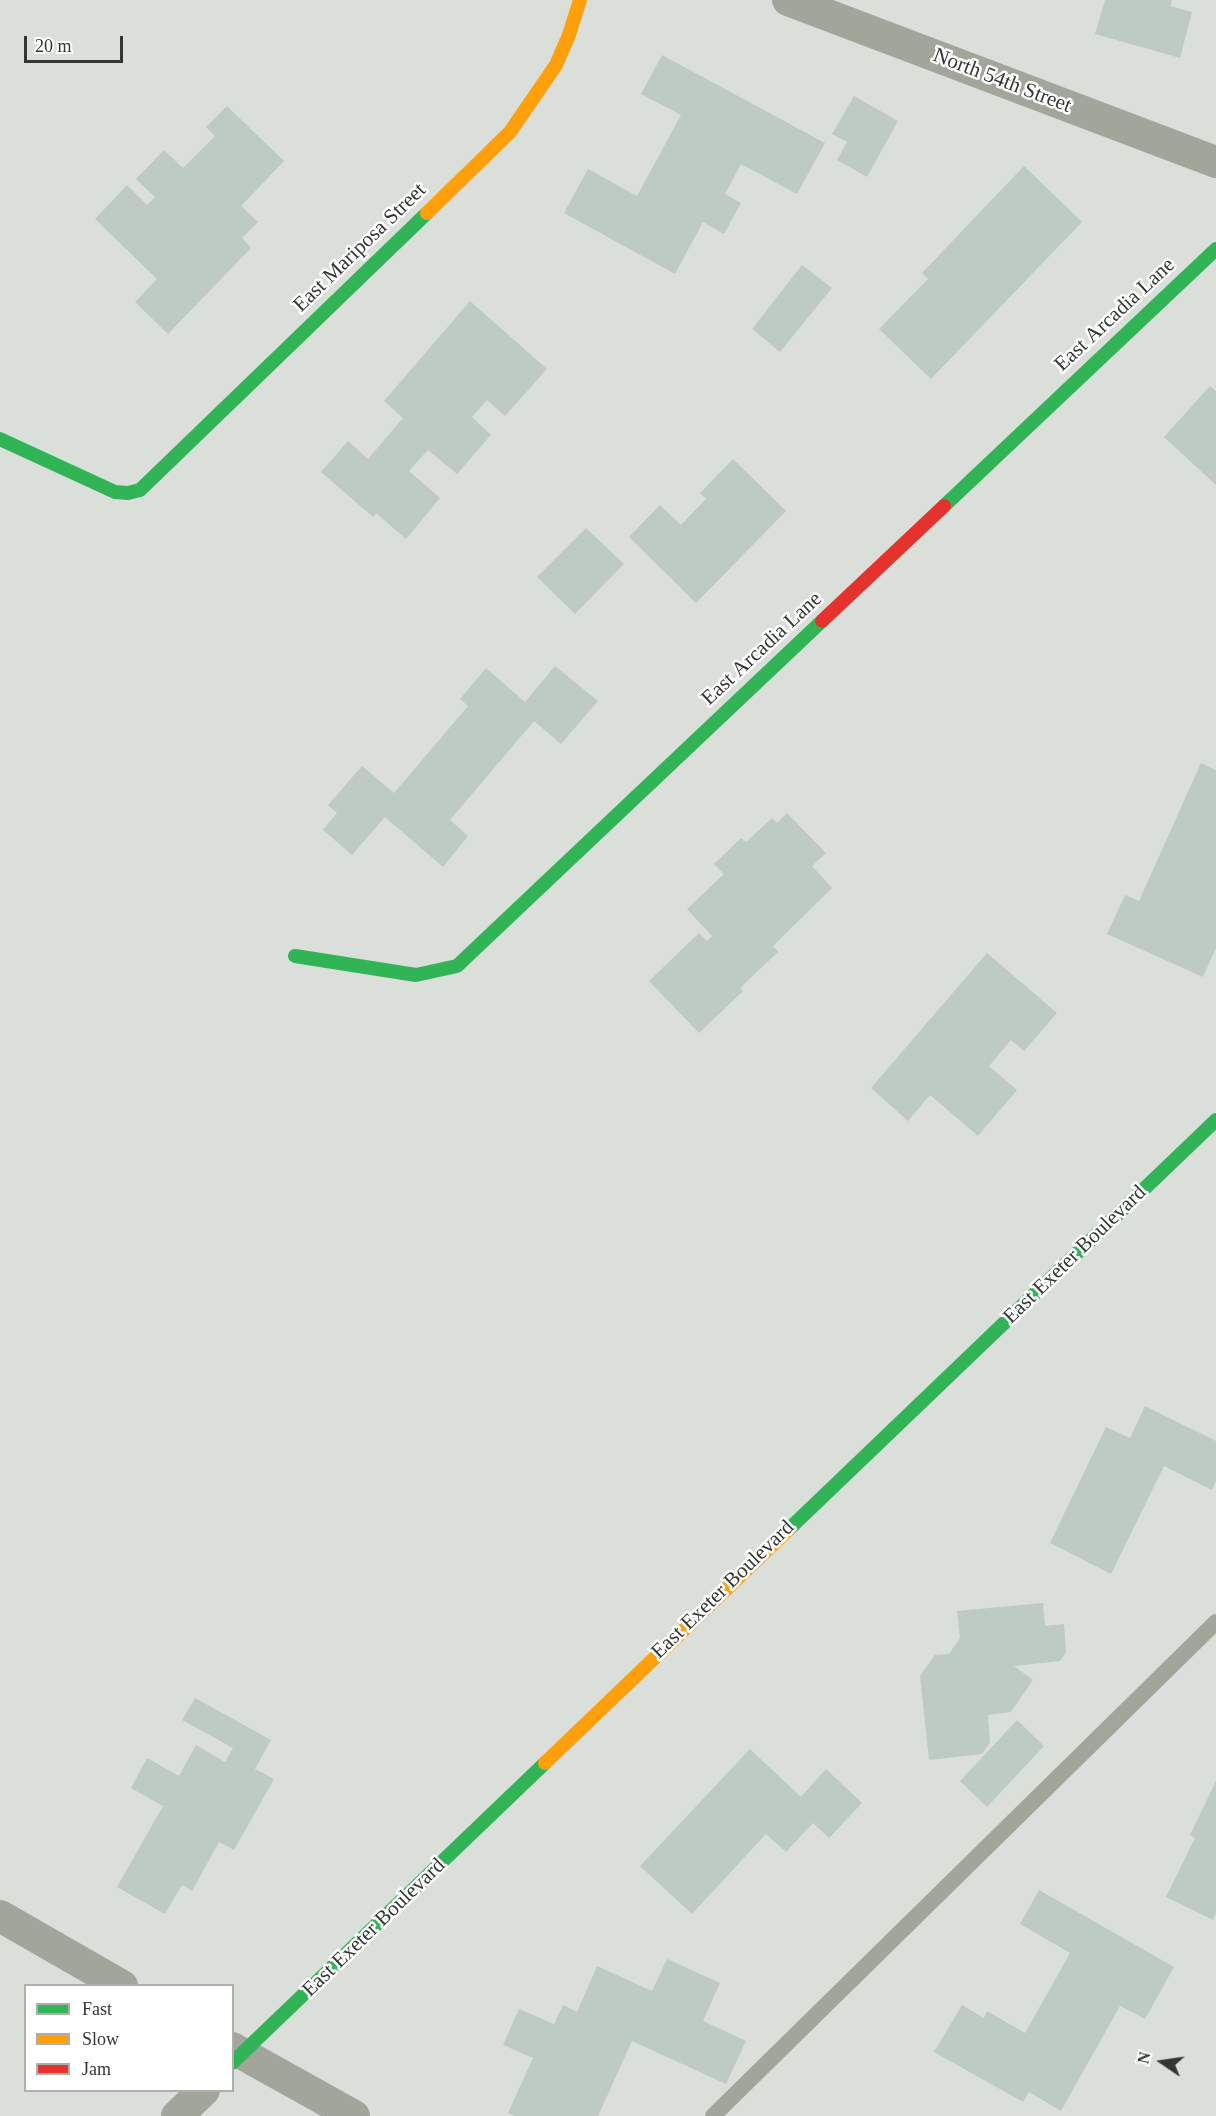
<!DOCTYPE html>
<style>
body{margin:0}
#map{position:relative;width:1216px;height:2116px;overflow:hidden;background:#dadfda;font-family:Georgia,serif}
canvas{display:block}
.legend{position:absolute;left:24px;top:1984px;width:210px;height:108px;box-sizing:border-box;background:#fff;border:2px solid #adafad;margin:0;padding:8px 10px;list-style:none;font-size:18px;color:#333732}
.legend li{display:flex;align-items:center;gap:12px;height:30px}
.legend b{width:30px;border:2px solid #adafad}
.north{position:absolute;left:1132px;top:2032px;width:60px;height:60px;-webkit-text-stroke:4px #fff;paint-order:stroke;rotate:283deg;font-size:16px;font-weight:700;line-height:24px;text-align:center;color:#333732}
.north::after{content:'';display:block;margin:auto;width:21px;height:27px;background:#333732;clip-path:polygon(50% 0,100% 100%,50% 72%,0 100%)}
.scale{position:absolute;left:24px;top:36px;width:99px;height:27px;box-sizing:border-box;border:3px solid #333732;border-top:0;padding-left:8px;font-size:18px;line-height:21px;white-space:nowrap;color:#333732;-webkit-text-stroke:4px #fff;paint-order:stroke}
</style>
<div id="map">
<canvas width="1216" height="2116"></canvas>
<ul class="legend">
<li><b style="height:8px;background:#30b455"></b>Fast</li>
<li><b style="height:8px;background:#ff9f0a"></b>Slow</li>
<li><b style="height:8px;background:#e5322d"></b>Jam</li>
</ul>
<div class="north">N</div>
<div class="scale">20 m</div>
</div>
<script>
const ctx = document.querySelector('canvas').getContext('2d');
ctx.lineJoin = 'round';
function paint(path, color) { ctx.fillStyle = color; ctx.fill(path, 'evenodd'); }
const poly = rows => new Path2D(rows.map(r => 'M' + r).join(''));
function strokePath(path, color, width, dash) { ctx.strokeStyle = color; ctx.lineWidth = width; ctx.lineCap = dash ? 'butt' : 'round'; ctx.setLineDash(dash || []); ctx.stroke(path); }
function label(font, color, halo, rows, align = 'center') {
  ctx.font = font + ' Georgia,serif'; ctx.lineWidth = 5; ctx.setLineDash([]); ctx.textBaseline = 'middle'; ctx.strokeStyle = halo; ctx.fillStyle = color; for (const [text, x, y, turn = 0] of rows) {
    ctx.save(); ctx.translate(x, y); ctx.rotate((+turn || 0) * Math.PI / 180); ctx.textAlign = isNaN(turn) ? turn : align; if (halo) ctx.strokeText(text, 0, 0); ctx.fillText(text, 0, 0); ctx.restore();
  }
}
const building = poly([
 [1105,0,1172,0,1170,6,1192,12,1180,58,1095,34],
 [662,55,825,143,797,194,741,164,725,194,741,203,724,234,703,222,675,274,564,213,588,169,637,196,681,115,641,94],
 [854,96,898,121,867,177,837,160,847,142,832,134],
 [227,106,284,161,241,206,258,222,242,238,251,248,168,334,135,302,157,279,95,219,127,185,147,205,155,197,136,179,164,150,183,168,215,136,206,127],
 [1024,166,1082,222,931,379,879,329,928,279,922,273],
 [802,265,832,288,780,352,752,329],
 [470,301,547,369,505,416,487,400,472,417,491,435,457,474,428,450,409,471,440,498,406,539,376,513,373,517,321,472,348,441,368,459,403,418,384,401],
 [1210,386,1216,391,1216,485,1164,437],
 [733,459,786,511,696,603,629,537,660,505,681,525,706,499,700,493],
 [586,528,624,564,575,614,537,577],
 [555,666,598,701,561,744,534,721,450,820,468,836,443,867,385,817,352,855,323,830,337,813,328,805,362,766,394,793,468,706,460,699,486,668,525,702],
 [1201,763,1216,770,1216,948,1203,977,1107,934,1125,895,1139,901],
 [787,813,826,853,812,866,832,888,773,946,778,952,740,988,743,991,699,1033,649,981,699,933,707,941,712,936,687,909,724,874,714,864,741,838,746,842,772,818,777,823],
 [987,953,1057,1013,1024,1051,1011,1040,989,1066,1017,1090,978,1136,930,1095,908,1121,871,1088],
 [1145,1406,1216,1441,1216,1481,1212,1490,1164,1466,1111,1574,1050,1543,1106,1427,1130,1438],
 [1043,1603,1045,1626,1064,1624,1066,1652,1060,1661,1014,1666,1033,1680,1011,1712,988,1715,990,1742,982,1754,929,1760,920,1676,935,1655,949,1654,960,1638,957,1611],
 [195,1698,271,1740,255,1769,274,1779,234,1850,219,1842,192,1891,182,1885,165,1914,117,1887,163,1806,131,1788,147,1758,179,1776,196,1745,225,1762,233,1748,182,1720],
 [1017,1720,1044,1746,987,1807,960,1781],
 [750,1749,801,1797,826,1769,862,1803,829,1838,813,1823,786,1852,766,1834,692,1914,640,1866],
 [1216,1781,1216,1913,1213,1920,1166,1897,1195,1838,1190,1835],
 [1039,1890,1174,1967,1145,2019,1120,2006,1061,2111,1029,2092,1023,2102,934,2052,962,2005,984,2018,987,2011,1025,2033,1070,1953,1020,1924],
 [667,1959,720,1983,703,2021,746,2041,726,2084,632,2041,598,2116,515,2116,508,2113,533,2058,503,2045,519,2009,554,2024,563,2005,577,2012,597,1966,652,1991]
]);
const lane = poly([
 [713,2116,1216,1622]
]);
const street = poly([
 [788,0,1216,162],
 [0,1916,122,1986],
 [232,2048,354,2116],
 [177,2116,204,2090]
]);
const fast = poly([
 [0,439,115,492,128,493,140,490,427,213],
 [944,506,1216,249],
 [295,956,416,975,457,966,822,621],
 [788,1530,1216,1120],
 [232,2063,545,1763]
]);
const slow = poly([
 [427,213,510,132,556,65,569,35,580,0],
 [545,1763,788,1530]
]);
const jam = poly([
 [822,621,944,506]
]);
const streetNames = [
 ["North 54th Street",1002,81,21],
 ["East Mariposa Street",360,248,-44],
 ["East Arcadia Lane",1115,315,-43],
 ["East Arcadia Lane",762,649,-43],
 ["East Exeter Boulevard",1075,1255,-44],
 ["East Exeter Boulevard",723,1590,-44],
 ["East Exeter Boulevard",374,1928,-44]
];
paint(building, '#bdcbc3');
strokePath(lane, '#a2a59a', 16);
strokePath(street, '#a2a59a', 32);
strokePath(fast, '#30b455', 14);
strokePath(slow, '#ff9f0a', 14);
strokePath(jam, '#e5322d', 14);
label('21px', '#333732', '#fff', streetNames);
</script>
